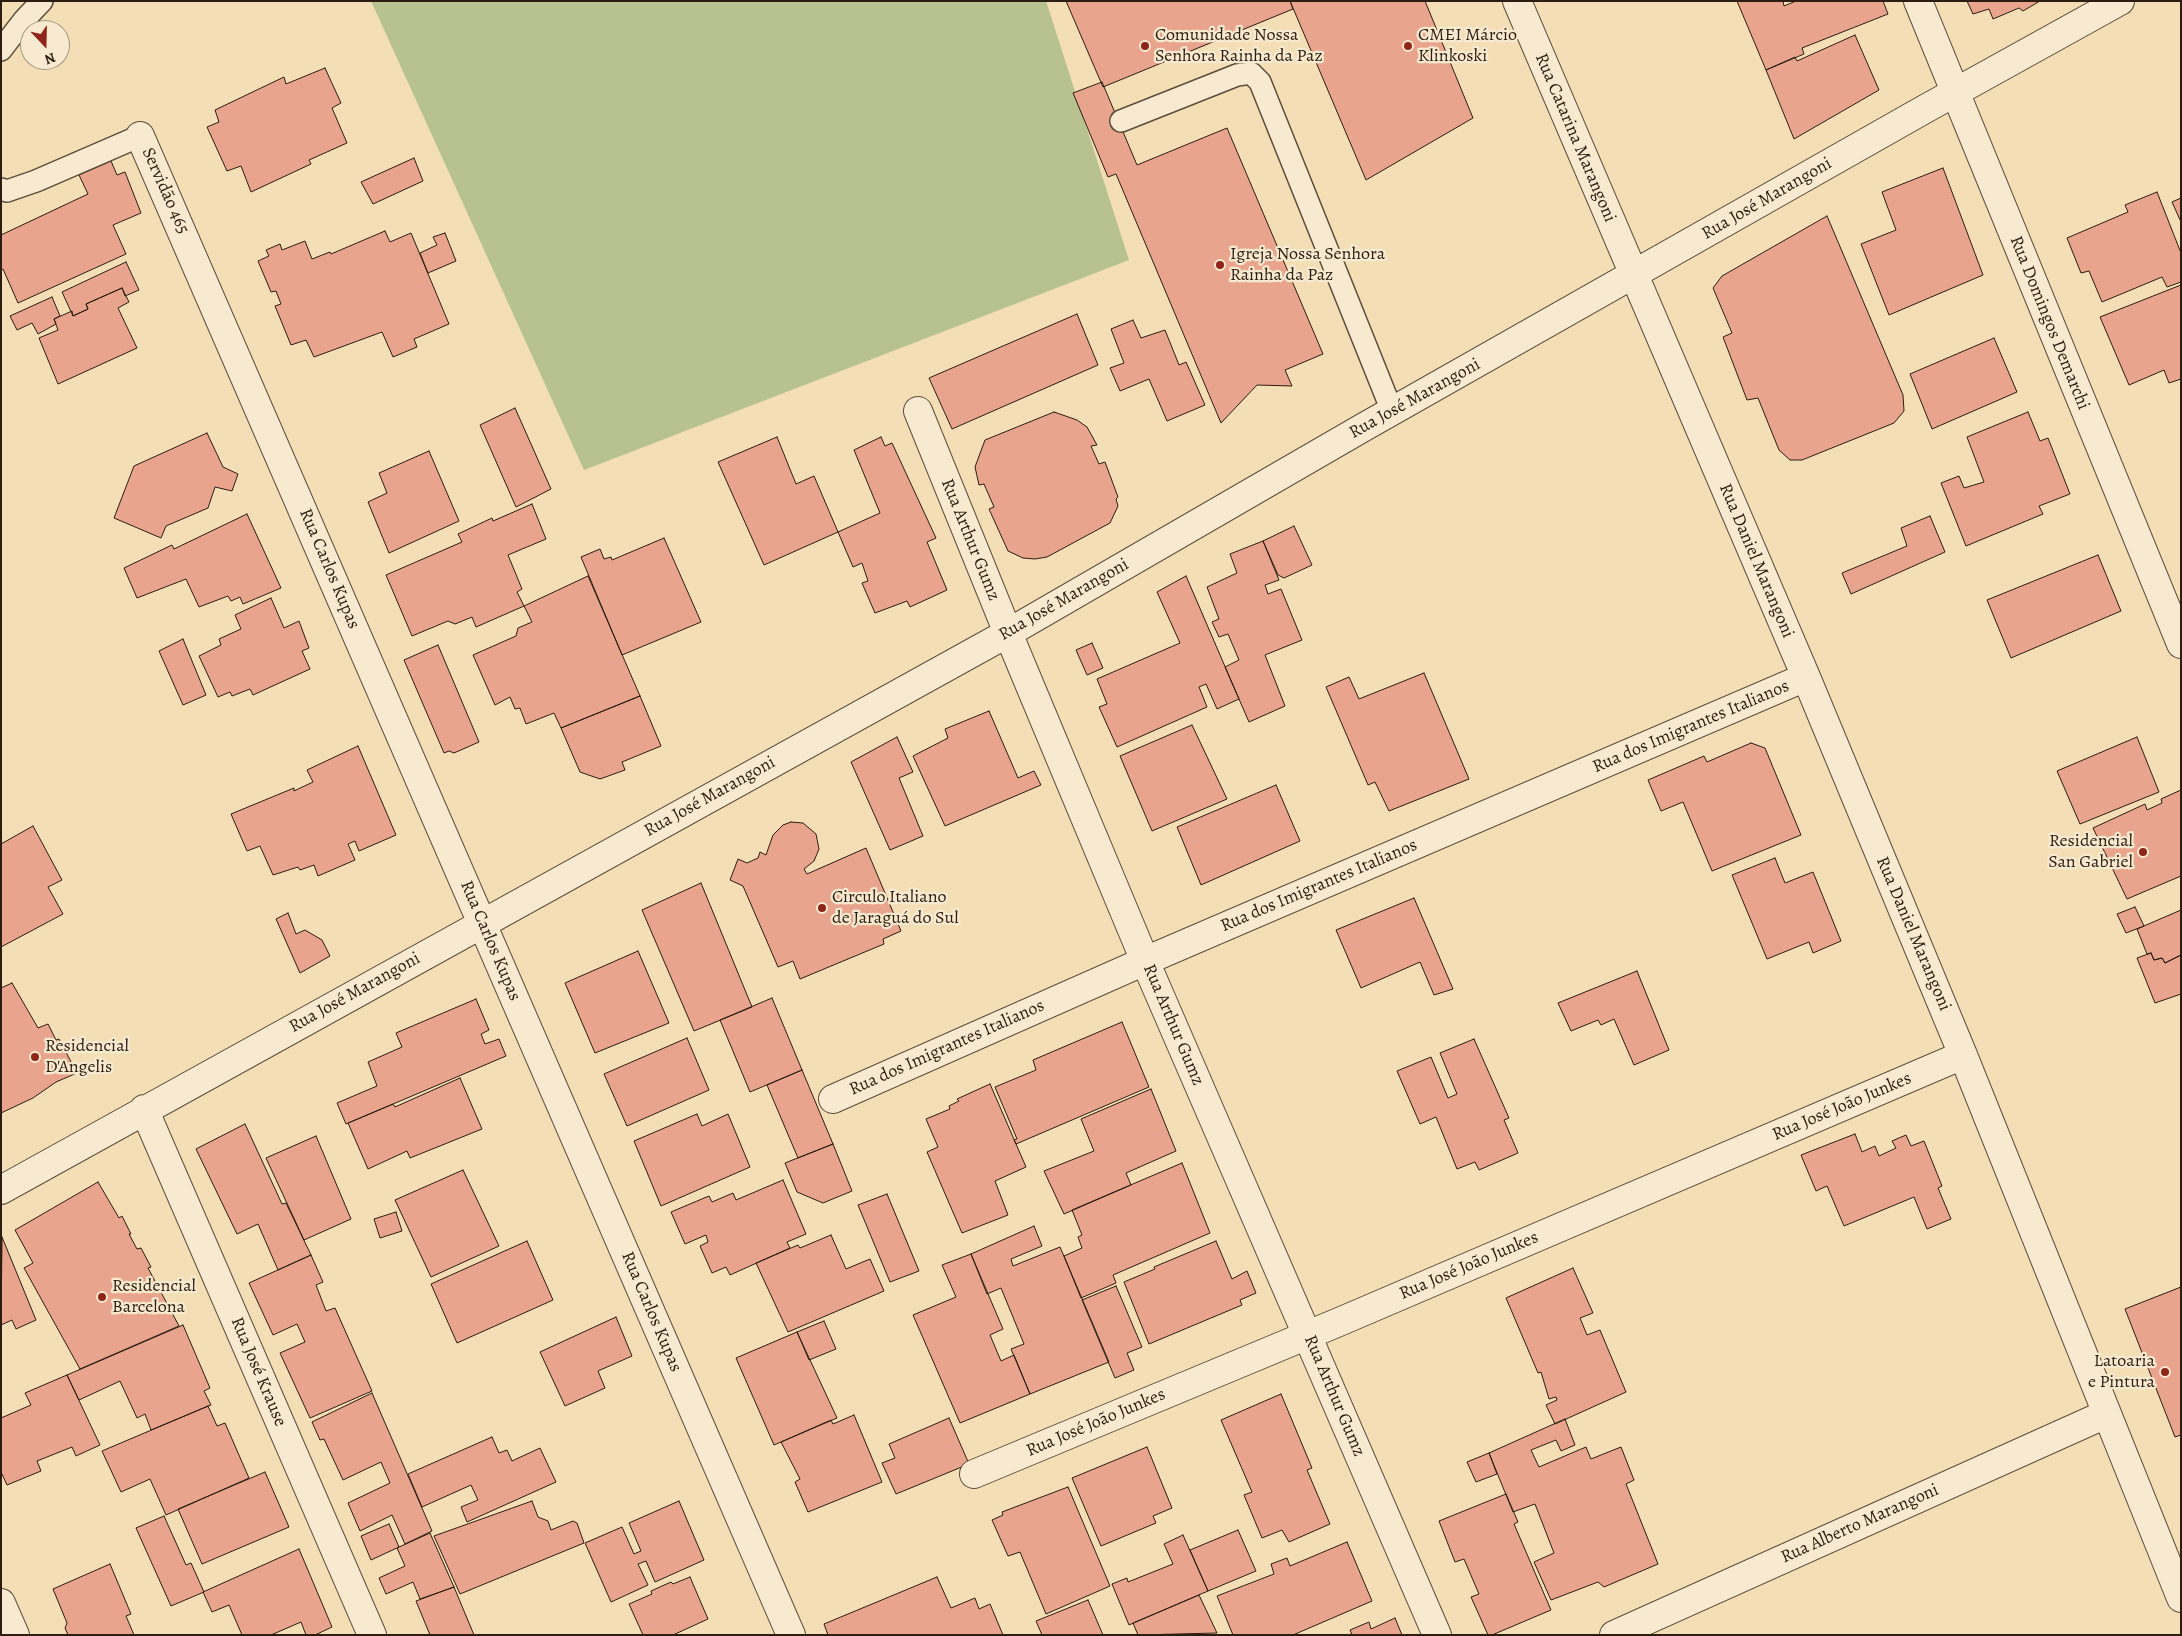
<!DOCTYPE html>
<meta charset="utf-8">
<style>
body{margin:0}
#map{position:relative;width:2182px;height:1636px;overflow:hidden;background:#f3deb6;font-family:Alegreya,serif}
canvas{display:block}
.frame{position:absolute;inset:0;border:2px solid #2d1d10;pointer-events:none}
.north{position:absolute;left:20px;top:20px;width:50px;height:50px;box-sizing:border-box;background:#f7ead0;border:1px solid #a69883;border-radius:50%;rotate:159deg;font-size:14px;font-weight:700;line-height:20px;text-align:center;color:#2d1d10}
.north::after{content:'';display:block;margin:auto;width:18px;height:22px;background:#8f2418;clip-path:polygon(50% 0,100% 100%,50% 72%,0 100%)}
</style>
<div id="map">
<canvas width="2182" height="1636"></canvas>
<div class="frame"></div>
<div class="north">N</div>
</div>
<script>
const ctx = document.querySelector('canvas').getContext('2d');
ctx.lineJoin = 'round';
function paint(path, color) { ctx.fillStyle = color; ctx.fill(path, 'evenodd'); }
const poly = rows => new Path2D(rows.map(r => 'M' + r).join(''));
function strokePath(path, color, width, dash) { ctx.strokeStyle = color; ctx.lineWidth = width; ctx.lineCap = dash ? 'butt' : 'round'; ctx.setLineDash(dash || []); ctx.stroke(path); }
function label(font, color, halo, rows, align = 'center') {
  ctx.font = font + ' Alegreya,serif'; ctx.lineWidth = 4.5; ctx.setLineDash([]); ctx.textBaseline = 'middle'; ctx.strokeStyle = halo; ctx.fillStyle = color; for (const [text, x, y, turn = 0] of rows) {
    ctx.save(); ctx.translate(x, y); ctx.rotate((+turn || 0) * Math.PI / 180); ctx.textAlign = isNaN(turn) ? turn : align; if (halo) ctx.strokeText(text, 0, 0); ctx.fillText(text, 0, 0); ctx.restore();
  }
}
const green = poly([
 [371,1,1046,1,1129,260,584,470]
]);
const building = poly([
 [1066,1,1290,1,1293,9,1103,87,1066,1],
 [1290,1,1425,1,1473,118,1366,180,1290,1],
 [1737,1,1783,1,1784,6,1796,1,1883,1,1888,14,1802,48,1804,54,1766,70,1737,1],
 [1967,1,2040,1,2023,11,2019,8,1993,19,1989,9,1973,14,1967,1],
 [1855,35,1879,90,1794,139,1766,70,1795,57,1797,61,1855,35],
 [325,68,341,103,332,108,347,143,309,160,311,164,251,192,241,166,227,171,207,127,219,122,215,110,284,77,286,84,325,68],
 [1102,82,1137,165,1227,128,1323,354,1285,370,1292,386,1257,385,1221,423,1116,174,1108,177,1073,93,1102,82],
 [414,158,423,181,373,204,361,182,414,158],
 [111,161,117,175,125,172,141,213,113,225,126,254,18,303,3,269,1,270,1,235,88,194,79,175,111,161],
 [1943,168,1983,275,1889,315,1861,244,1896,230,1882,192,1943,168],
 [2157,192,2181,253,2181,282,2167,287,2162,277,2102,302,2089,271,2081,273,2067,238,2128,212,2125,205,2157,192],
 [2181,198,2181,222,2172,202,2181,198],
 [1827,216,1903,395,1904,411,1894,423,1802,460,1790,460,1779,450,1758,398,1747,400,1723,337,1732,333,1713,288,1722,276,1827,216],
 [385,231,390,242,411,233,449,324,414,339,417,347,393,357,382,332,314,357,306,340,291,345,275,306,281,304,276,291,271,292,258,261,269,256,266,250,280,244,282,250,305,241,312,259,330,252,331,254,385,231],
 [445,233,456,261,428,273,420,253,437,245,433,237,445,233],
 [126,262,139,290,125,296,122,288,86,304,88,309,73,316,62,292,126,262],
 [2181,285,2181,379,2169,383,2164,370,2129,385,2100,317,2181,285],
 [122,288,129,302,118,308,137,348,58,384,39,338,58,330,54,319,72,311,73,316,88,309,86,304,122,288],
 [52,297,60,316,54,319,56,324,38,334,32,323,17,330,10,316,52,297],
 [1077,314,1098,365,952,429,929,378,1077,314],
 [1133,320,1141,338,1165,330,1179,365,1186,362,1205,405,1167,421,1149,379,1120,391,1110,368,1124,363,1111,329,1133,320],
 [1994,338,2017,392,1932,429,1910,374,1994,338],
 [515,408,551,489,516,507,480,425,515,408],
 [1054,412,1077,420,1087,427,1097,445,1091,446,1099,464,1105,462,1118,497,1116,499,1118,506,1110,523,1047,557,1035,559,1023,558,1008,551,989,509,994,507,984,484,979,485,975,467,985,440,1054,412],
 [2028,412,2040,441,2048,438,2070,494,2039,506,2043,514,1966,546,1941,483,1959,476,1964,488,1984,482,1967,437,2028,412],
 [207,433,223,467,238,474,232,491,215,487,208,508,166,526,161,538,114,518,134,466,207,433],
 [777,437,796,484,814,476,838,532,764,565,718,462,777,437],
 [881,437,885,446,892,443,936,538,927,542,947,590,910,607,907,601,875,613,862,583,868,581,862,563,853,567,838,532,880,513,854,450,881,437],
 [429,451,459,521,389,553,368,502,387,493,379,473,429,451],
 [532,504,546,539,508,555,522,589,517,592,524,606,476,627,472,617,455,624,448,621,412,636,386,575,462,542,458,534,492,518,493,521,532,504],
 [247,514,281,588,243,604,240,597,231,601,228,596,199,607,186,579,137,598,124,568,172,545,174,549,247,514],
 [1930,516,1945,552,1851,594,1842,573,1907,546,1901,528,1930,516],
 [1294,526,1312,565,1284,578,1278,575,1263,541,1294,526],
 [664,538,701,622,622,655,581,557,600,549,604,559,611,557,612,560,664,538],
 [1263,541,1279,580,1265,585,1268,594,1281,589,1302,640,1265,655,1285,706,1249,722,1225,667,1239,660,1228,634,1219,637,1212,622,1219,619,1207,587,1237,573,1230,554,1263,541],
 [2098,555,2121,611,2011,658,1987,600,2098,555],
 [588,576,640,696,561,728,554,713,526,724,520,708,515,709,510,697,495,705,473,655,516,636,518,628,532,622,524,606,588,576],
 [1186,576,1239,699,1217,709,1206,684,1199,687,1207,707,1117,747,1099,707,1107,704,1097,679,1180,643,1157,592,1186,576],
 [271,598,284,628,299,621,309,648,302,651,310,669,253,695,250,689,232,696,230,692,218,697,199,656,221,645,219,639,241,629,235,615,271,598],
 [183,639,206,695,183,705,159,651,183,639],
 [1092,643,1103,668,1087,675,1076,650,1092,643],
 [438,645,479,742,454,753,449,751,444,753,404,660,438,645],
 [1424,673,1469,779,1389,811,1375,782,1368,785,1326,687,1349,677,1359,699,1424,673],
 [640,696,661,746,622,762,625,770,600,779,580,772,561,728,640,696],
 [989,711,1018,778,1034,771,1041,785,945,826,913,756,948,738,945,729,989,711],
 [1192,725,1227,799,1152,831,1120,756,1192,725],
 [897,737,913,772,899,778,923,836,890,850,851,762,897,737],
 [2137,737,2159,792,2080,824,2057,771,2137,737],
 [1751,743,1765,748,1801,835,1712,871,1683,802,1661,811,1648,780,1704,756,1707,762,1751,743],
 [358,746,396,835,359,851,355,841,348,844,355,860,318,876,314,865,300,870,298,867,273,875,260,846,247,851,231,814,294,788,294,791,313,782,307,770,358,746],
 [1276,785,1300,841,1201,885,1177,827,1276,785],
 [2181,790,2181,876,2127,899,2093,828,2145,804,2147,810,2162,803,2161,799,2181,790],
 [791,822,803,823,816,834,819,849,814,861,804,869,807,874,866,848,901,931,883,939,884,944,800,979,793,961,778,967,743,886,730,880,738,859,747,863,758,858,760,852,766,855,773,835,783,825,791,822],
 [33,826,62,880,48,887,63,914,1,947,1,844,33,826],
 [1775,858,1785,883,1813,872,1841,941,1813,953,1809,942,1767,959,1732,875,1775,858],
 [701,883,752,1007,694,1031,642,910,701,883],
 [1414,898,1453,989,1434,995,1420,962,1361,988,1336,930,1414,898],
 [2135,907,2144,926,2126,933,2117,914,2135,907],
 [2181,910,2181,955,2165,963,2162,958,2154,960,2151,953,2147,954,2137,929,2181,910],
 [288,913,296,934,305,930,322,940,330,956,300,973,276,919,288,913],
 [638,951,669,1023,595,1053,565,983,638,951],
 [2151,953,2154,960,2162,958,2165,963,2181,955,2181,994,2155,1003,2137,958,2151,953],
 [1637,971,1669,1050,1634,1065,1614,1019,1601,1025,1598,1020,1571,1031,1558,1003,1637,971],
 [12,983,38,1028,48,1024,56,1040,59,1039,77,1073,56,1082,33,1098,1,1113,1,988,12,983],
 [772,998,802,1070,750,1092,720,1020,772,998],
 [476,999,489,1030,481,1034,485,1044,499,1039,506,1056,346,1124,337,1103,377,1086,368,1062,402,1047,396,1033,476,999],
 [1122,1022,1149,1087,1016,1144,1014,1140,1017,1139,995,1087,1036,1070,1033,1060,1122,1022],
 [687,1038,709,1090,627,1126,604,1074,687,1038],
 [1474,1039,1509,1118,1504,1120,1518,1153,1479,1170,1475,1162,1457,1169,1436,1117,1420,1124,1397,1071,1431,1057,1448,1098,1457,1094,1440,1053,1474,1039],
 [802,1070,833,1144,798,1158,767,1085,802,1070],
 [460,1078,482,1129,410,1158,407,1151,368,1169,348,1123,393,1104,395,1107,460,1078],
 [990,1084,1026,1167,995,1181,1008,1215,962,1233,927,1152,938,1147,926,1119,950,1109,949,1106,959,1101,957,1099,990,1084],
 [1151,1089,1176,1151,1126,1173,1131,1185,1064,1214,1044,1171,1094,1151,1081,1119,1151,1089],
 [697,1114,702,1126,728,1114,750,1167,661,1206,634,1141,697,1114],
 [245,1124,282,1204,286,1203,311,1255,278,1270,258,1224,237,1234,196,1149,245,1124],
 [1855,1134,1862,1152,1875,1146,1879,1156,1896,1148,1892,1141,1906,1135,1911,1146,1924,1141,1942,1186,1938,1188,1951,1219,1927,1229,1914,1197,1844,1226,1827,1186,1816,1191,1801,1155,1855,1134],
 [316,1136,351,1219,304,1240,266,1158,316,1136],
 [833,1144,852,1191,823,1203,797,1192,785,1163,833,1144],
 [1182,1163,1210,1233,1113,1275,1116,1283,1081,1298,1064,1256,1082,1248,1078,1237,1082,1235,1072,1210,1182,1163],
 [463,1170,499,1246,431,1277,395,1200,463,1170],
 [783,1180,806,1234,787,1242,790,1248,730,1275,726,1267,712,1273,700,1246,708,1242,706,1235,685,1244,671,1212,709,1196,712,1202,733,1193,736,1200,783,1180],
 [98,1182,119,1218,122,1216,131,1234,129,1234,137,1249,141,1248,151,1267,148,1268,179,1326,80,1369,24,1268,33,1263,15,1230,98,1182],
 [887,1194,919,1271,890,1282,858,1205,887,1194],
 [396,1212,402,1231,380,1238,374,1219,396,1212],
 [1034,1226,1042,1246,1011,1259,1013,1266,1060,1247,1109,1362,1030,1394,1011,1349,1024,1344,1001,1288,987,1294,971,1254,1034,1226],
 [831,1235,846,1269,870,1259,884,1291,788,1332,756,1263,798,1245,800,1248,831,1235],
 [2,1237,36,1320,16,1329,12,1320,1,1325,2,1237],
 [527,1241,553,1300,457,1343,431,1284,527,1241],
 [1216,1241,1232,1279,1247,1271,1256,1293,1240,1300,1242,1305,1149,1344,1124,1282,1155,1269,1154,1267,1216,1241],
 [971,1254,1003,1329,990,1335,1001,1361,1014,1355,1030,1394,960,1423,913,1315,956,1297,942,1265,971,1254],
 [311,1255,323,1282,316,1285,326,1311,335,1308,372,1391,310,1418,280,1353,305,1342,297,1324,273,1335,249,1283,311,1255],
 [1573,1268,1593,1313,1580,1318,1587,1335,1600,1330,1626,1392,1555,1424,1546,1405,1557,1400,1556,1397,1549,1399,1541,1372,1538,1373,1506,1298,1573,1268],
 [1116,1286,1142,1347,1127,1353,1134,1370,1115,1378,1082,1300,1116,1286],
 [2181,1287,2181,1435,2175,1437,2125,1309,2181,1287],
 [616,1317,632,1356,598,1371,605,1388,565,1406,540,1352,616,1317],
 [824,1321,836,1349,809,1360,797,1332,824,1321],
 [183,1325,210,1388,204,1391,211,1405,151,1430,145,1414,137,1418,120,1381,79,1400,67,1375,183,1325],
 [797,1332,837,1418,774,1445,736,1358,797,1332],
 [67,1375,100,1445,76,1456,72,1447,37,1461,41,1471,7,1485,1,1472,1,1418,31,1405,25,1393,67,1375],
 [372,1393,432,1531,405,1544,392,1515,360,1531,348,1503,390,1483,381,1462,343,1480,324,1439,320,1440,312,1422,372,1393],
 [1281,1394,1312,1468,1307,1470,1330,1524,1289,1542,1282,1530,1262,1538,1244,1495,1252,1492,1221,1420,1281,1394],
 [208,1406,217,1426,225,1423,249,1478,166,1515,150,1479,121,1492,102,1451,208,1406],
 [854,1415,882,1482,808,1512,795,1482,800,1479,781,1442,831,1420,833,1424,854,1415],
 [949,1418,969,1464,896,1494,882,1463,895,1458,889,1444,949,1418],
 [1565,1419,1575,1445,1561,1451,1556,1440,1531,1450,1539,1467,1586,1447,1591,1459,1621,1447,1634,1480,1626,1484,1658,1564,1604,1587,1598,1582,1551,1600,1534,1562,1554,1553,1535,1504,1513,1512,1489,1453,1565,1419],
 [492,1437,499,1453,507,1450,512,1461,540,1448,556,1482,467,1522,461,1507,478,1500,471,1485,422,1507,408,1474,492,1437],
 [1147,1447,1172,1508,1153,1516,1156,1523,1101,1546,1072,1478,1147,1447],
 [1489,1453,1497,1474,1476,1482,1467,1462,1489,1453],
 [265,1472,289,1527,202,1564,178,1509,265,1472],
 [1068,1487,1110,1586,1046,1614,1020,1552,1008,1556,992,1520,1003,1515,1002,1512,1068,1487],
 [1506,1494,1518,1522,1514,1524,1551,1610,1492,1635,1488,1635,1471,1597,1479,1594,1464,1559,1455,1562,1439,1521,1506,1494],
 [532,1501,538,1517,548,1521,551,1530,573,1521,577,1523,584,1543,460,1594,434,1536,532,1501],
 [679,1501,704,1560,655,1582,646,1561,638,1564,648,1585,611,1602,585,1543,622,1527,634,1554,641,1551,629,1523,679,1501],
 [164,1516,186,1565,191,1563,204,1592,171,1606,136,1528,164,1516],
 [389,1524,399,1547,371,1560,361,1536,389,1524],
 [1238,1530,1256,1571,1208,1591,1190,1550,1238,1530],
 [430,1533,454,1587,420,1599,413,1582,386,1594,379,1578,405,1566,397,1548,430,1533],
 [1183,1535,1208,1591,1129,1625,1112,1584,1127,1578,1128,1582,1173,1564,1164,1544,1183,1535],
 [1347,1542,1372,1601,1293,1635,1233,1635,1217,1596,1274,1574,1271,1564,1287,1558,1290,1566,1347,1542],
 [299,1549,332,1627,315,1635,306,1635,301,1622,271,1635,242,1635,229,1605,212,1612,203,1592,299,1549],
 [110,1564,131,1614,126,1616,134,1635,68,1635,65,1628,67,1623,53,1589,110,1564],
 [690,1577,708,1619,673,1635,643,1635,629,1604,652,1594,651,1591,671,1582,673,1584,690,1577],
 [937,1577,951,1608,975,1598,979,1609,990,1604,1003,1635,828,1635,824,1624,937,1577],
 [454,1587,474,1635,430,1635,416,1601,454,1587],
 [1199,1595,1217,1633,1138,1635,1133,1623,1199,1595],
 [1088,1600,1103,1635,1042,1635,1036,1621,1088,1600],
 [1395,1618,1402,1635,1352,1635,1350,1630,1369,1622,1371,1629,1395,1618]
]);
const service = poly([
 [1,50,24,20,42,1],
 [1121,121,1237,75,1251,73,1260,82,1392,411],
 [1,189,7,191,36,181,140,136]
]);
const minor = poly([
 [1517,1,1806,677,1963,1055,2181,1598],
 [1918,1,2181,644],
 [140,136,791,1635],
 [918,411,1008,633,1145,961,1437,1635],
 [833,1099,1145,961,1806,677],
 [144,1109,372,1635],
 [1,1190,1008,633,1364,427,1925,109,2120,1],
 [974,1474,1339,1322,1963,1055],
 [1,1603,15,1635],
 [1614,1635,2106,1414]
]);
const markers = [
 [1145,46,5,"#8f2418"],
 [1408,46,5,"#8f2418"],
 [1220,265,5,"#8f2418"],
 [2143,852,5,"#8f2418"],
 [822,908,5,"#8f2418"],
 [35,1057,5,"#8f2418"],
 [102,1297,5,"#8f2418"],
 [2165,1372,5,"#8f2418"]
];
const poiNames = [
 ["Comunidade Nossa",1155,36],
 ["Senhora Rainha da Paz",1155,57],
 ["CMEI Márcio",1418,36],
 ["Klinkoski",1418,57],
 ["Igreja Nossa Senhora",1230,255],
 ["Rainha da Paz",1230,276],
 ["Residencial",2133,842,"right"],
 ["San Gabriel",2133,863,"right"],
 ["Circulo Italiano",832,898],
 ["de Jaraguá do Sul",832,919],
 ["Residencial",45,1047],
 ["D'Angelis",45,1068],
 ["Residencial",112,1287],
 ["Barcelona",112,1308],
 ["Latoaria",2155,1362,"right"],
 ["e Pintura",2155,1383,"right"]
];
const streetNames = [
 ["Rua Catarina Marangoni",1575,138,67],
 ["Servidão 465",165,191,66],
 ["Rua José Marangoni",1767,199,-30],
 ["Rua Domingos Demarchi",2049,323,68],
 ["Rua José Marangoni",1415,399,-29],
 ["Rua Arthur Gumz",970,540,68],
 ["Rua Daniel Marangoni",1756,561,67],
 ["Rua Carlos Kupas",329,569,67],
 ["Rua José Marangoni",1064,600,-30],
 ["Rua dos Imigrantes Italianos",1691,727,-23],
 ["Rua José Marangoni",710,797,-29],
 ["Rua dos Imigrantes Italianos",1319,886,-23],
 ["Rua Daniel Marangoni",1913,934,67],
 ["Rua Carlos Kupas",490,941,67],
 ["Rua José Marangoni",355,993,-29],
 ["Rua Arthur Gumz",1173,1025,67],
 ["Rua dos Imigrantes Italianos",947,1048,-24],
 ["Rua José João Junkes",1842,1107,-23],
 ["Rua José João Junkes",1469,1266,-23],
 ["Rua Carlos Kupas",651,1312,67],
 ["Rua José Krause",258,1372,67],
 ["Rua Arthur Gumz",1334,1396,67],
 ["Rua José João Junkes",1096,1423,-23],
 ["Rua Alberto Marangoni",1860,1524,-24]
];
paint(green, '#b8c290');
paint(building, '#e9a48e');
strokePath(building, '#2d1d10', 1);
strokePath(service, '#5e4d3a', 24);
strokePath(minor, '#5e4d3a', 30);
strokePath(service, '#f7ead0', 21);
strokePath(minor, '#f7ead0', 28);
for (const [x, y, r, color] of markers) { const dot = new Path2D(); dot.arc(x, y, r, 0, 2 * Math.PI); ctx.fillStyle = color; ctx.fill(dot); strokePath(dot, '#f7ead0', 2); }
label('18px', '#2d1d10', '#f7ead0', poiNames, 'left');
label('18px', '#2d1d10', '#f7ead0', streetNames);
</script>
